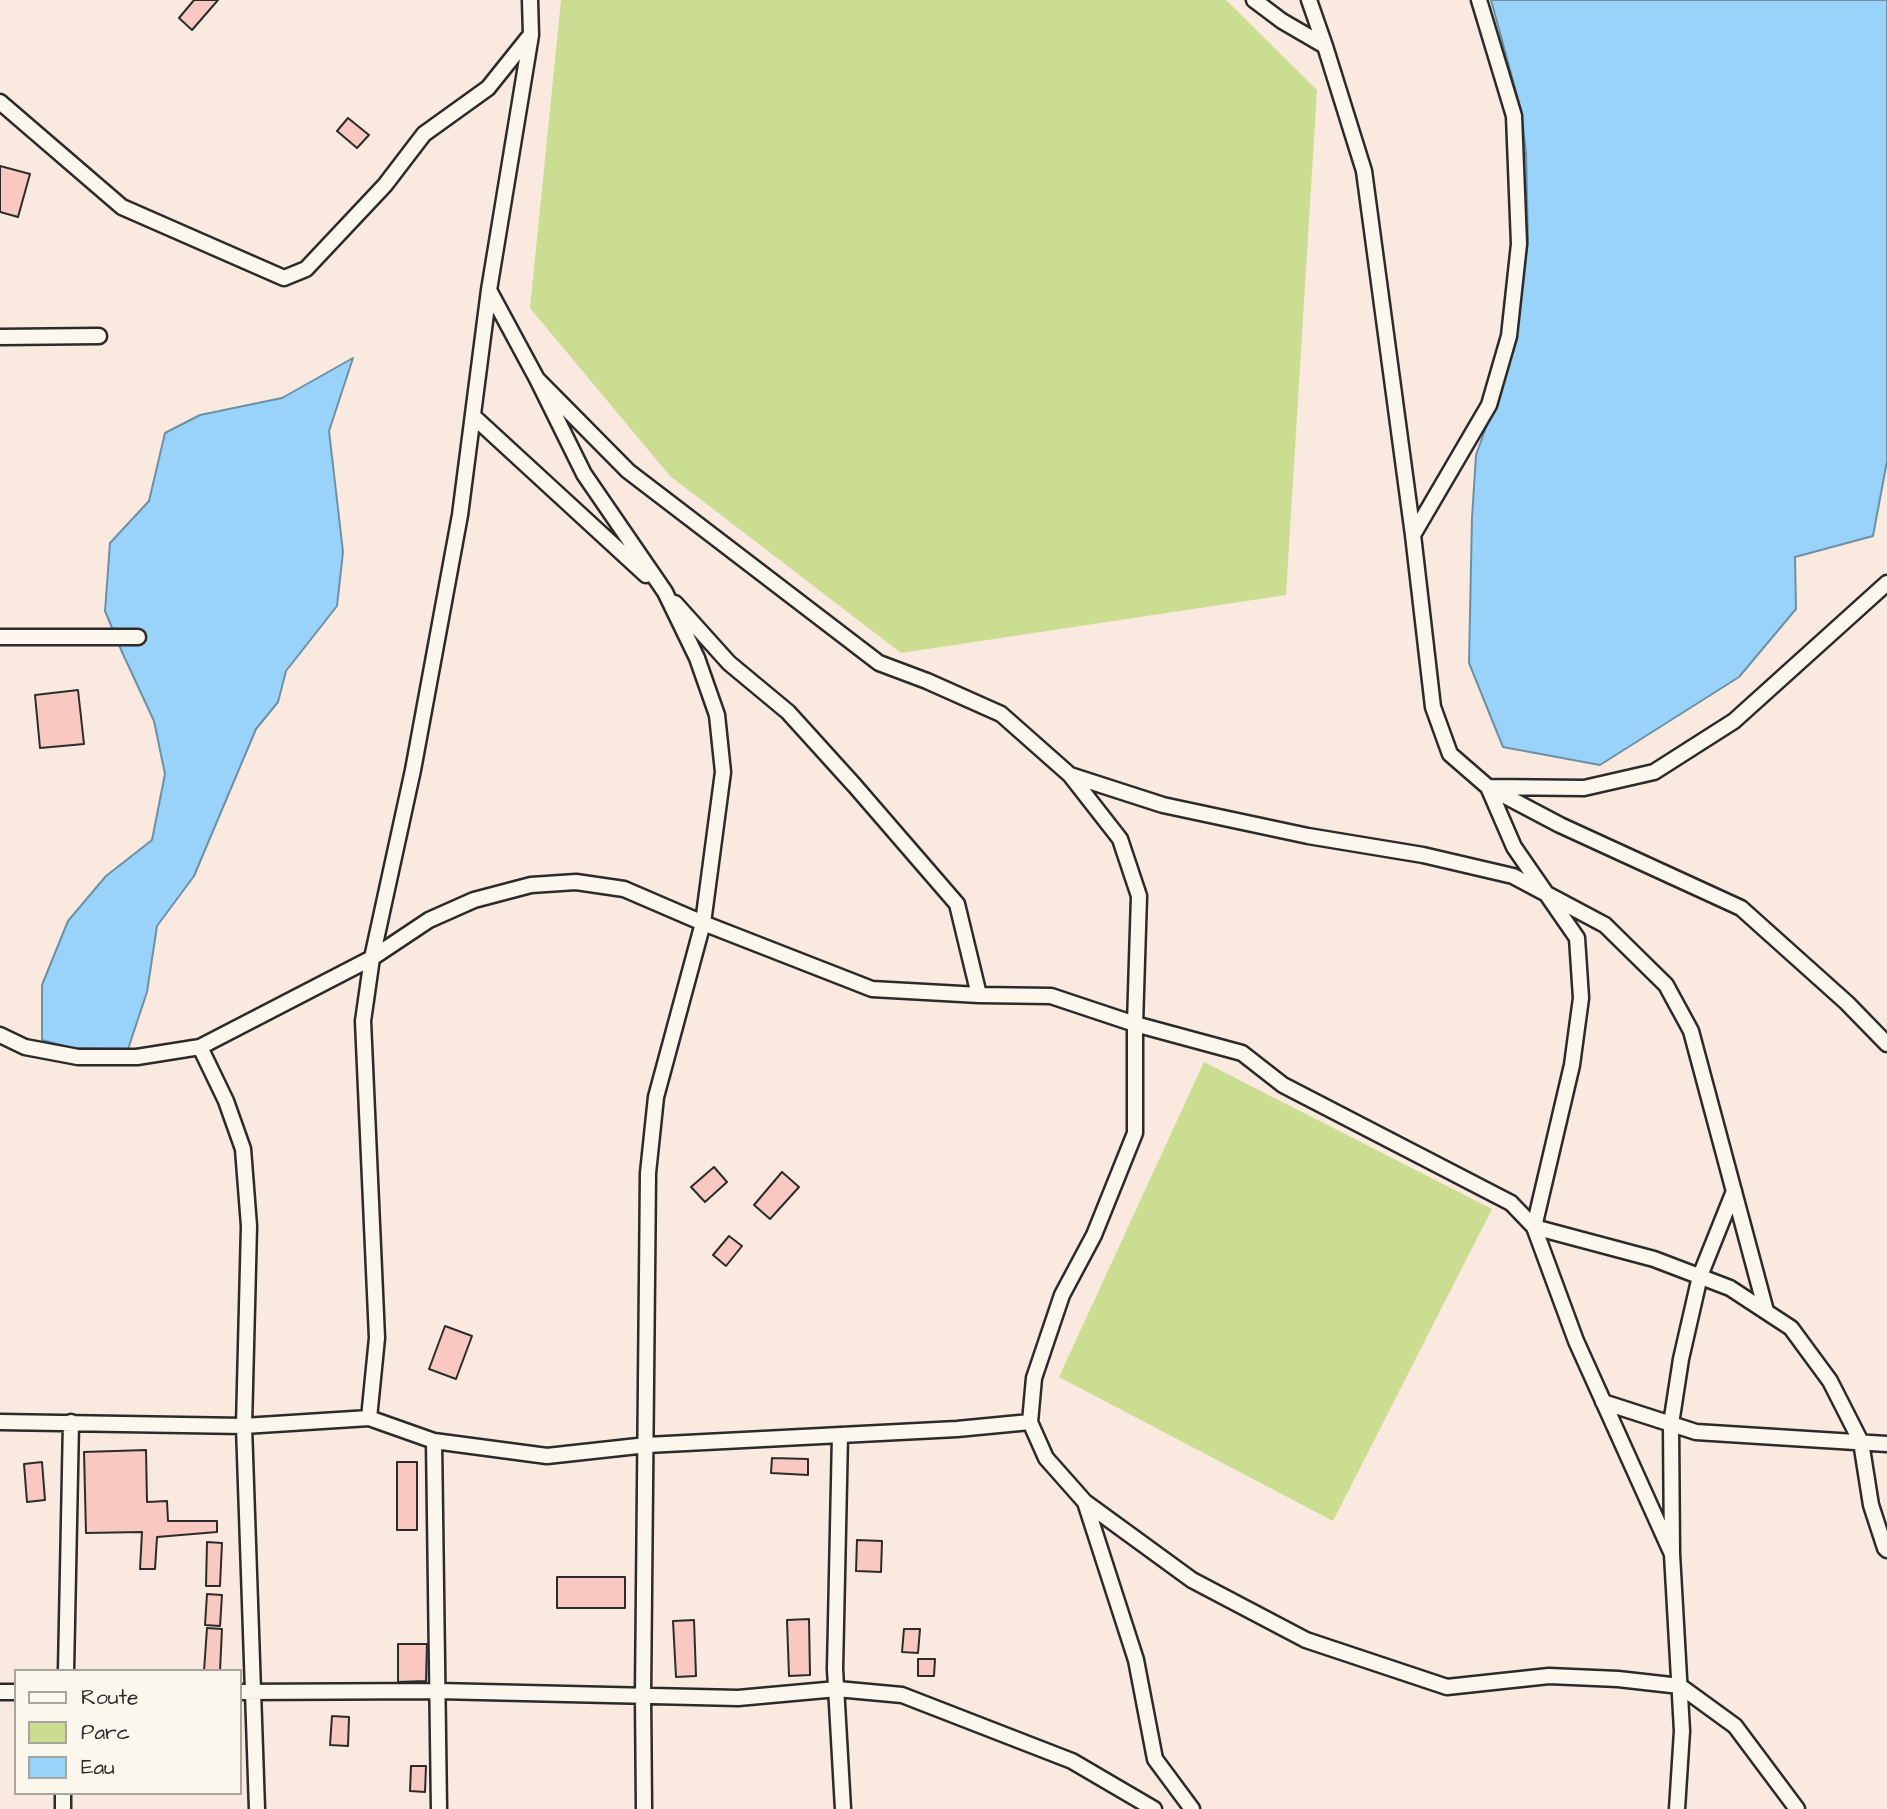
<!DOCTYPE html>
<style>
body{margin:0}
#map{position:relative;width:1887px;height:1809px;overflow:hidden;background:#fae9df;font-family:"Architects Daughter",sans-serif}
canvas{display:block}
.legend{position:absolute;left:14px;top:1669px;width:228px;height:126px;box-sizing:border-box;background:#fbf7ec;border:2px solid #a8a59f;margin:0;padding:9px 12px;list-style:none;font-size:21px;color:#2b2b2b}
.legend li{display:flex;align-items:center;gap:14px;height:35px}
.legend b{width:35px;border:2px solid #a8a59f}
</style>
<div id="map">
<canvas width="1887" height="1809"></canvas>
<ul class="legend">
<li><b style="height:9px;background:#fbf7ec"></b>Route</li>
<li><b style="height:19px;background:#cadd91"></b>Parc</li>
<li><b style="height:19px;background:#99d3f9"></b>Eau</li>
</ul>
</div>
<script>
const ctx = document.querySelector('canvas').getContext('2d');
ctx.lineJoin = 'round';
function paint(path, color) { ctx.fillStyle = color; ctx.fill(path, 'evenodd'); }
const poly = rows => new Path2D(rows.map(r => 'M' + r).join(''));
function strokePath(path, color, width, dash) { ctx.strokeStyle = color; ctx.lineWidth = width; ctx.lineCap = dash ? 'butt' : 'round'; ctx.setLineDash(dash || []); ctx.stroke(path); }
const green = poly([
 [561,0,1226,0,1317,90,1286,595,901,653,670,476,530,308],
 [1204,1062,1492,1209,1333,1521,1059,1377]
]);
const water = poly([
 [1491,0,1887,0,1887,461,1873,536,1795,557,1796,609,1739,677,1600,765,1503,747,1469,663,1472,518,1476,455,1505,375,1516,331,1528,240,1526,153,1521,110,1491,0],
 [353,358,329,431,343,552,337,606,286,671,278,702,256,729,194,876,157,926,147,992,128,1049,72,1048,42,1040,42,985,68,921,106,876,152,840,165,774,154,721,122,652,105,611,110,543,149,501,165,433,200,415,282,398,353,358]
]);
const building = poly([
 [194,0,218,0,192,30,179,18,194,0],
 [348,118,369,135,357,148,337,131,348,118],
 [0,166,30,174,18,217,0,212,0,166],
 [78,690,84,744,40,748,35,695,78,690],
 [714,1167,727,1182,705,1202,691,1187,714,1167],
 [782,1172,799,1187,770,1219,754,1205,782,1172],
 [729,1236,742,1246,726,1266,713,1255,729,1236],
 [445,1326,472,1336,456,1379,429,1369,445,1326],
 [146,1450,147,1502,167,1501,168,1521,217,1521,217,1532,157,1537,155,1569,140,1569,142,1532,86,1533,84,1452,146,1450],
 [772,1458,808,1459,808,1475,771,1473,772,1458],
 [42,1462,45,1500,27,1502,24,1464,42,1462],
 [397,1462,417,1462,417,1530,397,1530,397,1462],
 [857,1540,882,1541,881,1572,856,1571,857,1540],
 [207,1542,222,1543,220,1586,206,1586,207,1542],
 [557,1577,625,1577,625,1608,557,1608,557,1577],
 [207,1594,222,1595,220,1626,205,1625,207,1594],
 [809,1619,810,1675,789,1676,787,1620,809,1619],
 [694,1620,696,1676,676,1677,673,1621,694,1620],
 [207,1628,222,1629,220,1671,204,1671,207,1628],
 [904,1629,920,1629,918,1653,902,1652,904,1629],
 [398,1644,427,1644,426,1681,398,1682,398,1644],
 [918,1659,935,1659,934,1676,918,1676,918,1659],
 [332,1716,349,1717,348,1746,330,1745,332,1716],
 [411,1766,426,1766,425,1792,410,1791,411,1766]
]);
const minor = poly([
 [1254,0,1282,21,1325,46],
 [1309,0,1325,46,1364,171,1413,535,1433,707,1450,754,1488,787,1560,825,1741,908,1847,1003,1887,1044],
 [0,102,122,207,284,278,306,269,385,185,424,134,488,88,528,38],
 [489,290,537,379,584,474,665,592,697,658,717,715,723,772,703,923,656,1097,648,1173,643,1695,644,1809],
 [0,337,99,336],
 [537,379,628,471,879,663,927,681,1001,714,1070,775,1120,839,1139,896,1135,1024,1135,1133,1094,1235,1062,1295,1034,1378,1030,1422,1046,1458,1085,1502,1136,1660,1155,1759,1192,1809],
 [473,416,646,575],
 [1413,535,1489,405,1509,336,1519,244,1514,116,1479,0],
 [1887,583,1734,721,1654,772,1584,788,1488,787,1514,847,1577,938,1581,998,1572,1065,1534,1227,1654,1259,1730,1288,1791,1328,1830,1381,1861,1442,1871,1505,1885,1548,1887,1550],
 [675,603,729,663,788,712,855,786,957,904,979,995],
 [0,637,138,637],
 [1070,775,1163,805,1308,836,1423,855,1513,876,1605,925,1666,985,1691,1031,1766,1311],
 [0,1035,25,1047,78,1057,137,1057,200,1047,372,958,429,920,474,900,531,885,576,882,624,889,703,923,872,989,979,995,1051,996,1135,1024,1242,1053,1283,1085,1511,1203,1534,1227,1576,1341,1672,1554],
 [200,1047,226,1101,243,1149,249,1226,244,1426,257,1809],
 [1603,1402,1696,1432,1887,1444],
 [369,1418,377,1338,363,1021,372,958,413,770,460,515,489,290,531,35,530,0],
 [0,1422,244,1426,369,1418,434,1441,547,1456,647,1445,957,1429,1030,1422],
 [840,1435,835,1669,843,1809],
 [434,1441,439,1809],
 [1085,1502,1192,1580,1306,1640,1447,1687,1549,1676,1618,1679,1680,1686,1735,1726,1797,1809],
 [66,1671,71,1422],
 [0,1692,16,1692],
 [240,1692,438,1691,738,1698,837,1689,902,1695,1072,1761,1154,1809],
 [63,1809,63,1793],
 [1677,1809,1682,1731,1672,1554,1671,1424,1681,1359,1700,1276,1734,1191]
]);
paint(green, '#cadd91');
paint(water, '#99d3f9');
strokePath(water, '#6d90a7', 2);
paint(building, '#f8c8c1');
strokePath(building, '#2b2b2b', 2);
strokePath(minor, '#2b2b2b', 19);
strokePath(minor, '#fbf7ec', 14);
</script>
